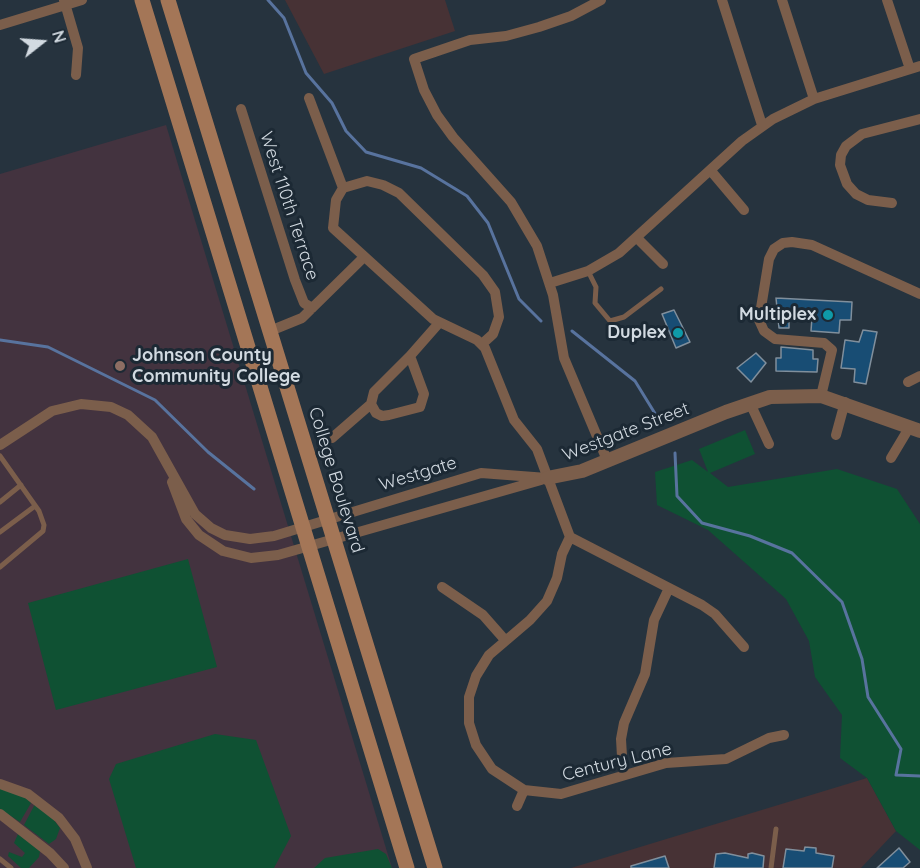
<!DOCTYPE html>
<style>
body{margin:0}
#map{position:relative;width:920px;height:868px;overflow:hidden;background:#26333e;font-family:Quicksand,sans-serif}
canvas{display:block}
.north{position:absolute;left:12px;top:12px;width:60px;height:60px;-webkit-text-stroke:4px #1c2934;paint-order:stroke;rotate:73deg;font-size:16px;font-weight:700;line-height:24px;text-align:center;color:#d2dae1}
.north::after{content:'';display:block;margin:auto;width:21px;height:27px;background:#d2dae1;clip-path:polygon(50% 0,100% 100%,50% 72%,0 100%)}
</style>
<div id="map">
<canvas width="920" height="868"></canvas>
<div class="north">N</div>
</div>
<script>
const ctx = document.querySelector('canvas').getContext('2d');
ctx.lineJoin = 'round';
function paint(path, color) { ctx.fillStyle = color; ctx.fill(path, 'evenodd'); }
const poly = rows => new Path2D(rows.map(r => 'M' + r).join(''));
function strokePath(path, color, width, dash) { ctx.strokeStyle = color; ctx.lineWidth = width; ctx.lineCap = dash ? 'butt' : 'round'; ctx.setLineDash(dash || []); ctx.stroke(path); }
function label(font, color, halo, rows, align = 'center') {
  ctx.font = font + ' Quicksand,sans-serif'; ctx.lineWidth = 6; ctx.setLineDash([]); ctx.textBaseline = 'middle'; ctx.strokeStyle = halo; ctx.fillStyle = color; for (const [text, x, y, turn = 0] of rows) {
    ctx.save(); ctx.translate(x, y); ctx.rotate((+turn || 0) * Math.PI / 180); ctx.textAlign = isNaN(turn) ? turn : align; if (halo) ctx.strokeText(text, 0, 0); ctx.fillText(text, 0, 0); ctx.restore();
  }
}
const commercial = poly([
 [285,0,445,0,455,31,324,74],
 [867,778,896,831,861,868,571,868]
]);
const education = poly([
 [166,125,392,868,0,868,0,174]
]);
const green = poly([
 [745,430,755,454,710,473,728,487,837,469,897,489,920,524,920,850,896,831,867,778,840,758,842,715,815,677,809,641,786,599,708,530,657,505,655,472,692,460,708,472,699,449],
 [188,559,217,667,56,710,28,603],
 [215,734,256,740,291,836,274,868,136,868,109,779,116,764],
 [0,787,23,795,31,803,20,822,0,809],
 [35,804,47,811,60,828,56,839,49,844,24,825],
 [18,834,40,851,39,857,29,868,21,868,8,856,9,852,22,857,25,853,14,843],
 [378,849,386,854,392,868,314,868,325,858]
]);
const stream = poly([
 [268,0,284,18,306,73,332,103,346,131,366,152,421,168,467,196,488,223,519,299,541,321],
 [572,331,635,381,659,420],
 [0,340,48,347,155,400,208,452,254,489],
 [675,453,677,496,702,523,750,536,792,553,842,602,862,659,868,697,901,749,896,775,920,776]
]);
const building = poly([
 [776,298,852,302,851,320,840,320,839,333,811,331,812,317,789,315,789,328,779,328,776,298],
 [674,310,690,342,676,348,662,314,674,310],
 [863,330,877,332,866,384,854,382,855,369,841,368,845,340,859,342,863,330],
 [781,347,813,350,813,359,818,359,817,372,776,371,776,358,781,358,781,347],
 [756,353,766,363,751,382,737,368,756,353],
 [805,847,816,848,816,853,834,856,832,868,783,868,786,849,804,851,805,847],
 [899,848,910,862,903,868,877,868,899,848],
 [725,853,748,858,748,854,752,853,764,856,763,868,714,868,716,854,725,853],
 [665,856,669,868,631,868,631,866,665,856]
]);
const service = poly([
 [588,271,596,287,595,303,610,321,624,317,661,289],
 [0,456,39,511,44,525,43,531,0,567],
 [0,502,21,485],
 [0,532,35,506],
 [0,859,11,868],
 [771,868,776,829]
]);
const minor = poly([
 [64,0,78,48,76,75],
 [601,0,571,16,539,27,506,36,470,40,414,59,424,90,437,115,453,137,511,202,537,246,553,295,564,358,607,460],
 [722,0,762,125],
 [782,0,814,99],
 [887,0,910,69],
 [0,25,82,0],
 [309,98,343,188],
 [241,109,295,280,304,303,312,308],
 [711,171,744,210],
 [892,203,868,200,856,194,847,184,840,165,841,155,846,146,862,134,920,119],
 [637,238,663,264],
 [550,283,588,271,619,253,742,141,773,119,814,99,920,66],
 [270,331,302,318,364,257],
 [482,344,493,334,499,317,495,292,483,275,399,193,383,185,367,181,343,188,336,200,333,228,433,319,477,340,485,348,514,420,537,449,570,537,702,605,715,614,744,647],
 [410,356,374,392,371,404,376,413,382,416,389,415,420,407,424,394,410,356,439,323],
 [908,382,920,376],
 [821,396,832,350,824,343,775,339,764,331,759,320,769,259,774,249,783,243,792,242,812,245,920,294],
 [750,403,769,444],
 [836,435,845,402],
 [332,438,371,404],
 [0,445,52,411,81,404,111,407,128,415,152,437,195,514,211,528,225,535,250,539,274,536,481,473,547,478],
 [891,458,909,428],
 [172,482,186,519,199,535,223,551,251,558,278,555,541,480],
 [570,537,562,554,557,578,547,601,530,620,489,655,476,676,469,697,469,723,476,745,492,769,524,790,561,794,666,763,726,759,769,738,784,735],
 [442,587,483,615,505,640],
 [623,774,621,739,624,723,645,674,654,620,669,588],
 [0,784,28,794,59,818,75,839,87,868],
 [517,806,524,790],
 [0,814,50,853,64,868]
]);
const tertiary = poly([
 [547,478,582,471,726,412,770,397,821,396,920,431]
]);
const secondary = poly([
 [142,0,407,868],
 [168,0,435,868]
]);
const markers = [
 [828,315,6,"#0f9aa8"],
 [678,333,6,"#0f9aa8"],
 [120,366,6,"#8d6e63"]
];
const streetNames = [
 ["West 110th Terrace",289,206,72],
 ["Westgate Street",626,432,-21],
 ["Westgate",418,474,-17],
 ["College Boulevard",336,480,73],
 ["Century Lane",617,762,-14]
];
const poiNames = [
 ["Multiplex",816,315],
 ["Duplex",666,333],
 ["Johnson County",132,356,"left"],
 ["Community College",132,377,"left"]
];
paint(commercial, '#473235');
paint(education, '#43333f');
paint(green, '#0f5133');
strokePath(stream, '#58739e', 3);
paint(building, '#184d74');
strokePath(building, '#808f9c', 1.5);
strokePath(service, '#7b5e4b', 5);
strokePath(minor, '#7b5e4b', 10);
strokePath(tertiary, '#7b5e4b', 14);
strokePath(secondary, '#a47657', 15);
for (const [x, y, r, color] of markers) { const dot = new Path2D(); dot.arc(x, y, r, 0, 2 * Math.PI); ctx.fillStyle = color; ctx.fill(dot); strokePath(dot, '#1c2934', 2); }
label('18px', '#d2dae1', '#1c2934', streetNames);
label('bold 18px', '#d2dae1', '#1c2934', poiNames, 'right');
</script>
